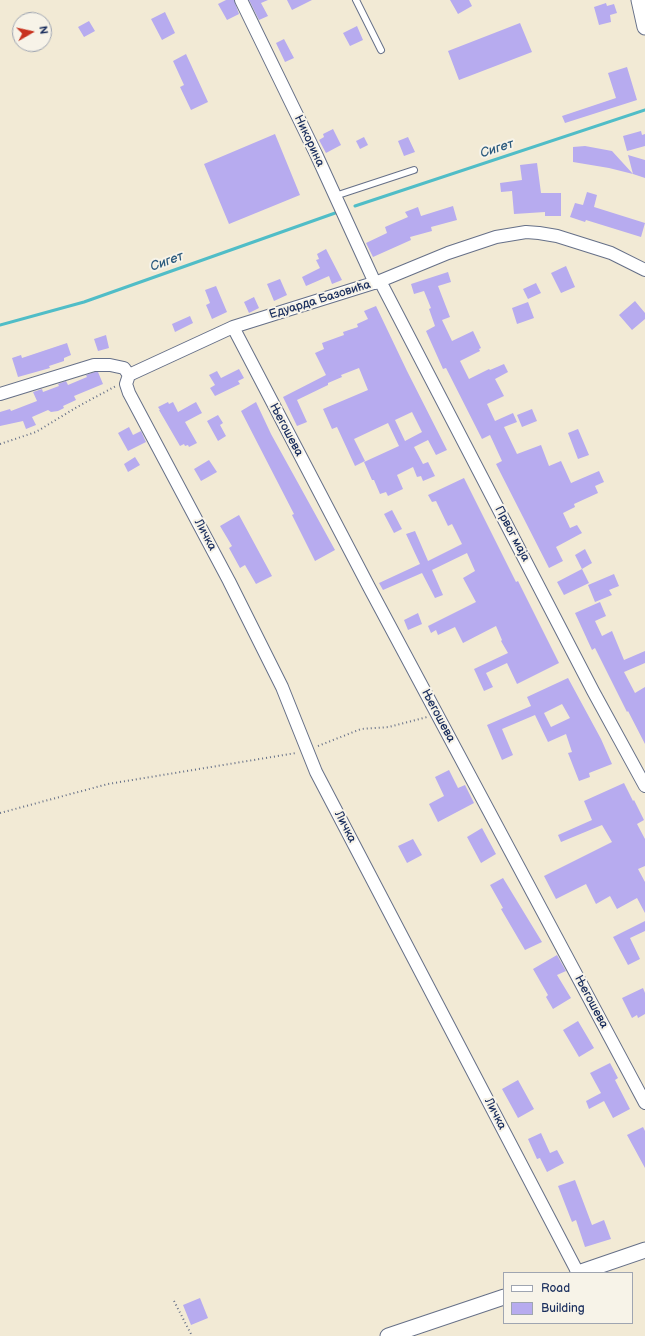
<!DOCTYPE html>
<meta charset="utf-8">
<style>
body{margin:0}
#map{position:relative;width:645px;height:1336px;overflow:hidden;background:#f2ead5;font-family:"Balsamiq Sans",sans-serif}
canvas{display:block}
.legend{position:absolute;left:503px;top:1272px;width:130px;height:52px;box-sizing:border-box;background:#f7f3e8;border:1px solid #9fa5b1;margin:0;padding:5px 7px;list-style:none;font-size:12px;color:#1b2f5e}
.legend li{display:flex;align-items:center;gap:8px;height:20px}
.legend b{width:20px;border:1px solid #9fa5b1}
.north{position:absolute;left:12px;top:12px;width:40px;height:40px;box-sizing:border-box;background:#f7f3e8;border:1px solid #9fa5b1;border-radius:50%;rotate:81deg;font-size:11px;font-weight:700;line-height:16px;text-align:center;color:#1b2f5e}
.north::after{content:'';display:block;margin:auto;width:14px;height:18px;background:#c8321e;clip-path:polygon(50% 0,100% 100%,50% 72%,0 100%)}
</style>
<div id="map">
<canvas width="645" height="1336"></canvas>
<ul class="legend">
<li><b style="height:5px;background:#fff"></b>Road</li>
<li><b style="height:11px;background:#b7abef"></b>Building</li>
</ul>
<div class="north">N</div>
</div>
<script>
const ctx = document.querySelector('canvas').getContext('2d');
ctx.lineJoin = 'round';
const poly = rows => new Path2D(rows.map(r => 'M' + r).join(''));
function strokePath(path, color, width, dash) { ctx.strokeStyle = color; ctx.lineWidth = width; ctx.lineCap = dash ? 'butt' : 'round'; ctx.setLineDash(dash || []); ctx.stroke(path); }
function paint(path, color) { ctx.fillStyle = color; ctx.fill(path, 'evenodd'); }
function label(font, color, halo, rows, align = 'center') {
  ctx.font = font + ' "Balsamiq Sans",sans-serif'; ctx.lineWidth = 4; ctx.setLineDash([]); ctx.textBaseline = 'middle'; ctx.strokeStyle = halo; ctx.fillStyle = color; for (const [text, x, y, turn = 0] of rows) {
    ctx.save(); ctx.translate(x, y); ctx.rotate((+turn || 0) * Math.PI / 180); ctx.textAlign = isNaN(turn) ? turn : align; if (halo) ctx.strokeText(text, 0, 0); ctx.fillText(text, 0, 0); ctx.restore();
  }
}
const stream = poly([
 [355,206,645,110],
 [0,325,84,302,338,212]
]);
const building = poly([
 [226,0,234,0,239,14,227,20,218,4],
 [249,0,268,0,261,3,268,16,259,20],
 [287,0,312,0,292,10],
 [450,0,469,0,472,6,458,14],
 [606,3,607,6,614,4,617,13,610,15,611,22,599,25,594,7],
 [165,12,175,33,162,40,151,19],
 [89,21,95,31,84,37,78,27],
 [520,23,532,52,459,80,448,51],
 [357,26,363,40,350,46,343,33],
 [284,39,294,58,285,62,276,43],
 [186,54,208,102,191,110,180,87,184,85,173,61],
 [627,67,637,100,565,123,562,116,616,98,608,73],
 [333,129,341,145,326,153,319,140,324,137,323,134],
 [641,131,642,135,645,134,645,146,627,151,623,136],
 [275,134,300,195,229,224,204,164],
 [364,137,368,145,360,149,356,141],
 [408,137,415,152,404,156,398,141],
 [585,146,612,151,633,174,609,168,573,162,573,147],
 [628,155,645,160,645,178,633,174],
 [537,163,541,193,561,193,561,216,545,216,545,212,514,214,512,191,501,192,500,183,522,180,520,165],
 [587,192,597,195,594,207,645,223,641,237,586,220,585,222,570,217,575,203,583,205],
 [453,206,457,220,431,227,432,231,410,237,411,240,373,257,366,243,387,233,385,227,408,217,405,212,418,207,421,216],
 [326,249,342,280,332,284,329,276,306,286,302,277,320,268,316,260,319,259,317,254],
 [566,266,575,287,561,293,551,273],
 [448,272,451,282,438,286,450,317,442,320,452,341,473,331,481,348,479,349,480,351,460,361,469,379,489,369,490,370,504,364,508,372,495,379,504,396,487,404,495,421,513,413,517,422,504,427,517,454,541,445,549,466,561,461,571,483,599,471,604,482,595,486,598,493,574,504,575,507,563,513,570,528,577,525,582,533,556,547,563,561,549,568,496,464,502,461,490,435,482,439,446,368,443,369,426,331,435,326,429,309,431,308,424,291,414,294,411,284],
 [280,279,287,295,274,301,267,284],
 [536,283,541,293,528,299,523,289],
 [216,286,227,312,212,319,206,305,210,303,205,290],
 [254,297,259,308,249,313,244,302],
 [635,301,645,313,645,319,632,330,619,315],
 [528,302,534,318,517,324,512,308],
 [376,306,407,371,447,450,436,455,428,440,414,447,423,464,428,462,435,476,423,481,421,476,417,477,413,467,397,475,403,489,388,496,386,492,380,494,374,480,372,480,364,462,399,446,388,423,354,439,365,461,355,466,337,427,332,429,323,409,368,390,359,368,341,375,342,377,328,383,328,385,297,400,307,422,297,426,283,397,326,375,315,353,324,349,322,343,344,335,343,332,358,327,357,324,368,319,364,311],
 [412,412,422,432,405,441,395,420],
 [190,316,193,323,175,332,172,324],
 [106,335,109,348,98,351,94,339],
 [67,343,71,355,64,358,64,361,49,366,50,368,18,377,12,358,21,355,22,358],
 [239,369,244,378,238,381,240,384,215,396,210,388,215,385,209,375,217,371,221,378],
 [95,372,98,372,103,384,74,396,76,400,63,406,64,408,58,411,51,412,48,410,32,417,36,425,26,429,23,421,0,426,0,412,10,409,11,411,37,401,33,392,42,389,43,392,59,386,58,384,66,381,68,385,87,377,86,375],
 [168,402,169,404,173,402,178,412,196,402,202,413,185,422,197,443,189,447,188,445,185,446,184,444,180,446,159,410,160,410,158,407],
 [256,402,271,434,335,550,315,561,292,515,294,514,241,411],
 [532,409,537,421,522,427,517,415],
 [218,415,223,423,220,425,226,436,218,441,207,421],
 [129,427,133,435,141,431,146,442,128,451,118,433],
 [578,429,589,455,578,459,568,433],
 [135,457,140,465,128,472,124,464],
 [209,460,217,472,201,481,194,469],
 [464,478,516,582,518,581,559,663,517,684,507,663,486,673,493,687,484,691,474,669,508,653,501,641,502,640,496,626,463,643,455,627,438,635,436,630,431,633,428,626,476,602,463,578,475,571,467,553,432,570,443,595,435,598,422,573,383,590,379,583,420,564,406,534,415,531,428,561,462,544,452,524,448,526,436,501,432,502,428,495],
 [392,510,402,529,394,533,384,514],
 [239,515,272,576,256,584,245,565,240,568,229,548,232,546,220,526],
 [585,549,592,563,582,569,575,555],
 [582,569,589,583,564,595,557,582],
 [614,574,619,586,609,590,612,595,595,602,588,585],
 [600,602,606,616,595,621,602,636,612,631,624,660,645,651,645,663,624,672,635,693,645,687,645,744,628,711,627,712,595,648,592,650,575,613],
 [418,613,422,624,408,630,404,620],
 [568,678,601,739,612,764,589,773,590,777,579,781,568,753,572,752,566,734,548,742,535,715,502,729,513,755,502,760,487,725,531,706,527,697],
 [562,704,570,718,551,727,544,713],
 [449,770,458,788,465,785,474,803,438,822,429,804,444,796,435,777],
 [624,783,633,801,634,800,644,820,637,824,645,839,645,866,638,869,645,882,645,913,637,898,617,909,610,896,596,904,586,884,556,899,544,876,612,842,602,825,561,842,558,835,592,820,584,801],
 [482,828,496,854,481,863,467,837],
 [413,839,422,855,407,863,398,846],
 [503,878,542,942,525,950,501,909,503,908,490,885],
 [645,921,645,931,630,938,640,959,628,965,613,937],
 [557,955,566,971,557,975,571,998,553,1009,546,997,548,995,533,969],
 [643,988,645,993,645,1014,638,1018,637,1015,632,1018,622,998],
 [578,1021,594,1048,579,1057,563,1030],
 [610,1063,618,1078,615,1080,630,1109,613,1118,604,1101,589,1109,586,1101,601,1093,590,1073],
 [518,1080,534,1109,518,1118,502,1089],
 [643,1127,645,1131,645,1168,627,1135],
 [541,1133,550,1153,557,1150,564,1163,547,1172,540,1158,537,1159,528,1139],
 [575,1180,592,1225,604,1220,611,1239,585,1247,576,1220,572,1222,558,1186],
 [200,1298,208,1318,191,1325,183,1305]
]);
const path = poly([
 [0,444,36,432,77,407,116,386],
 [318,746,361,729,389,727,427,717],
 [0,813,108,784,296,753],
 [174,1301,192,1336]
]);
const service = poly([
 [356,0,381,50],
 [335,196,414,170]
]);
const minor = poly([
 [241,0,316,154,375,283],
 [380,281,593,691,645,786],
 [233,327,369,587,645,1103],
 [129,375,126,384,129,393,229,581,282,687,316,772,578,1273],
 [129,375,233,327,380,281,448,253,496,237,526,232,539,233,557,236,611,253,645,270],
 [0,394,94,365,110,365,124,368,129,375]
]);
const tertiary = poly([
 [639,0,645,27],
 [578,1273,645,1250],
 [388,1336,504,1297]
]);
const streetNames = [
 ["Никорина",309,141,65],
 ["Едуарда Базовића",320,300,-17],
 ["Његошева",286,430,62],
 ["Првог маја",512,534,62],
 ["Личка",205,535,62],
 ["Његошева",438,716,62],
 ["Личка",345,827,63],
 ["Његошева",591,1002,62],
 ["Личка",495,1114,63]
];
const waterNames = [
 ["Сигет",497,149,-18],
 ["Сигет",167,262,-20]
];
strokePath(stream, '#50bdc7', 3);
paint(building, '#b7abef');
strokePath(service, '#667088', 8);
strokePath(minor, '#667088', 14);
strokePath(tertiary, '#667088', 17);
strokePath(path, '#667088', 2, [1, 3]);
strokePath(service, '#fff', 6);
strokePath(minor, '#fff', 12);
strokePath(tertiary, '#fff', 15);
label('12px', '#1b2f5e', '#f7f3e8', streetNames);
label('italic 13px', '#2b5a7e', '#f7f3e8', waterNames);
</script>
